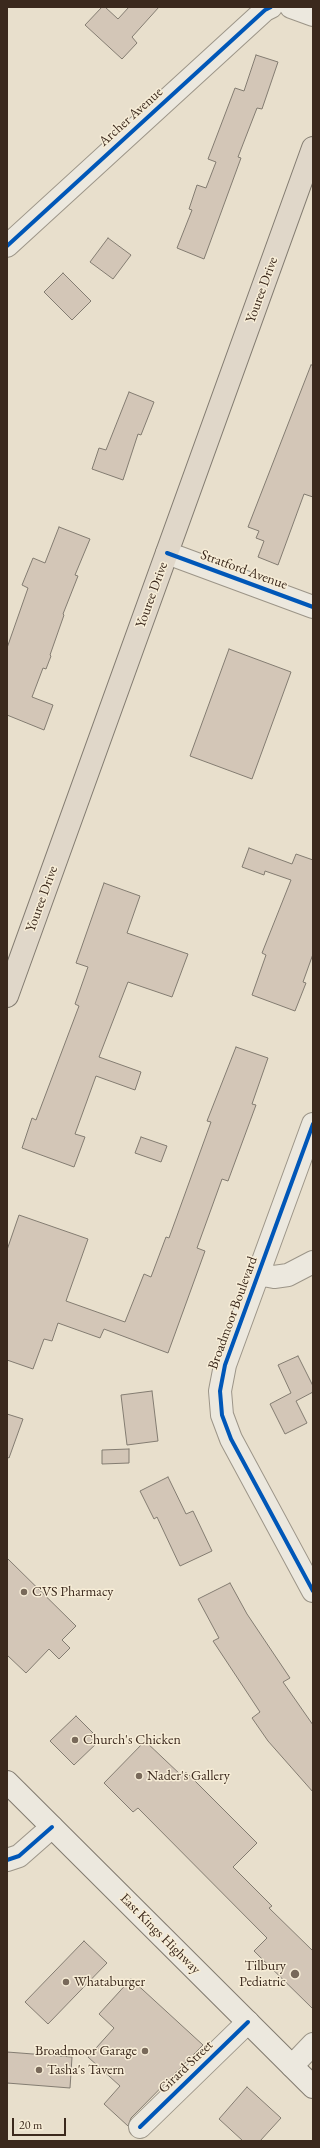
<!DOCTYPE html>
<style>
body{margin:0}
#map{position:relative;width:320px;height:2148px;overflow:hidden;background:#e8dfcc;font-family:"EB Garamond",serif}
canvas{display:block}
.frame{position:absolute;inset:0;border:8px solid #3b291d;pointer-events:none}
.scale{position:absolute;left:12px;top:2118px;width:54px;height:18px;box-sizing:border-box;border:2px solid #3b291d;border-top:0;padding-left:5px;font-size:12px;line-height:14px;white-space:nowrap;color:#3b291d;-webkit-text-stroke:3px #f7edd7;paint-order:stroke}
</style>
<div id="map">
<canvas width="320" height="2148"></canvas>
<div class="frame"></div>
<div class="scale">20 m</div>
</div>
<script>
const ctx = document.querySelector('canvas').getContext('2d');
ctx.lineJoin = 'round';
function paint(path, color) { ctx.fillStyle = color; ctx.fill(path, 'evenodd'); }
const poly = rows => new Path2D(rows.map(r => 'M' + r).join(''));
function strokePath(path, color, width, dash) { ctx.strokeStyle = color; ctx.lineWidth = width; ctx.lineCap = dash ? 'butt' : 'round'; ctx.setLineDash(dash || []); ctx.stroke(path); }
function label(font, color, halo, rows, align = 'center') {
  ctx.font = font + ' "EB Garamond",serif'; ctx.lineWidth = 3; ctx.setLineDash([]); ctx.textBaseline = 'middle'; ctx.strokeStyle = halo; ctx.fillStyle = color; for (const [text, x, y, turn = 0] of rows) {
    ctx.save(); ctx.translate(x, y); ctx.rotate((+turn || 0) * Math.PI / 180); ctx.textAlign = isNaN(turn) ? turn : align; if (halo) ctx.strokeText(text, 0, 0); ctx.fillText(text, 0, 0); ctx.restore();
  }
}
const building = poly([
 [102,7,105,7,118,19,129,7,159,7,132,37,137,43,122,59,85,25,102,7],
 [256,55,278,62,262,109,257,108,238,157,241,158,204,259,177,248,192,210,189,209,197,185,206,188,216,162,208,159,235,88,244,91,256,55],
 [108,238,131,255,113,279,90,262,108,238],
 [63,273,91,301,72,320,44,292,63,273],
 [311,365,313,365,313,497,304,494,278,565,258,557,264,541,256,538,259,531,248,527,311,365],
 [129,392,154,402,141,435,138,434,123,480,92,469,99,448,106,450,129,392],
 [59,527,90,539,75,575,78,576,63,614,64,615,50,655,51,656,46,669,43,668,32,697,53,705,44,730,7,715,7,648,28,588,22,585,33,558,45,563,59,527],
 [229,649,291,672,252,779,190,756,229,649],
 [249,848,292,864,296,854,313,860,313,954,303,982,306,983,295,1011,252,995,266,955,262,953,291,880,265,871,264,875,242,867,249,848],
 [104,883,140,896,127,933,188,954,172,997,128,982,99,1057,141,1072,135,1090,96,1076,75,1134,85,1137,74,1167,22,1148,32,1118,36,1120,79,1006,75,1004,88,967,76,963,104,883],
 [236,1047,268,1058,252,1104,256,1105,228,1181,222,1179,197,1248,205,1251,168,1353,104,1329,100,1338,58,1323,52,1341,44,1339,33,1369,7,1360,7,1250,19,1215,88,1239,66,1301,125,1322,144,1274,151,1277,166,1237,169,1238,211,1122,207,1121,236,1047],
 [141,1137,167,1146,161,1162,135,1153,141,1137],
 [298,1356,313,1386,313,1392,296,1401,307,1423,285,1434,270,1404,291,1393,278,1365,298,1356],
 [152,1391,158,1441,127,1445,121,1395,152,1391],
 [7,1414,23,1419,9,1458,7,1457,7,1414],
 [129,1449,129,1463,102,1464,102,1450,129,1449],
 [168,1477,186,1514,193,1511,212,1551,180,1566,157,1517,154,1519,140,1491,168,1477],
 [7,1558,76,1626,62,1640,70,1648,59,1659,49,1649,26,1673,7,1655,7,1558],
 [230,1583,247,1614,290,1678,283,1682,313,1725,313,1792,268,1741,252,1718,260,1712,213,1641,219,1638,198,1599,230,1583],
 [76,1716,100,1740,74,1765,50,1741,76,1716],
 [145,1741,182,1776,186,1772,257,1843,233,1867,272,1906,269,1908,313,1951,313,2009,254,1951,267,1938,138,1808,133,1812,104,1783,145,1741],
 [84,1941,107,1963,48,2024,25,2002,84,1941],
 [131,1979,203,2045,131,2118,128,2126,104,2104,120,2086,88,2057,114,2028,99,2014,131,1979],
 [7,2052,72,2057,70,2088,7,2083,7,2052],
 [247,2087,281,2118,260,2141,243,2141,219,2119,247,2087]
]);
const street = poly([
 [291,7,313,15],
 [7,246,265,10,271,7],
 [167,553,313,607],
 [313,1124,225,1365,220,1391,222,1415,231,1439,313,1591],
 [258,1274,274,1277,288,1275,313,1262],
 [7,1860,19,1856,52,1827],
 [292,2066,313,2044],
 [140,2127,248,2022]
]);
const secondary = poly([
 [7,1782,313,2087]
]);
const primary = poly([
 [7,996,313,148]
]);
const cycleway = poly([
 [7,246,265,10,271,7],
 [167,553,313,607],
 [313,1124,225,1365,220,1391,222,1415,231,1439,313,1591],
 [7,1860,19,1856,52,1827],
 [140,2127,248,2022]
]);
const markers = [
 [24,1592,4,"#78695a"],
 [75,1740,4,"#78695a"],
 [139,1776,4,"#78695a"],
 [295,1974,5,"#78695a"],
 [66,1982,4,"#78695a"],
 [145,2051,4,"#78695a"],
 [39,2070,4,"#78695a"]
];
const streetNames = [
 ["Archer Avenue",131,117,-42],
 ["Youree Drive",262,290,-70],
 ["Stratford Avenue",244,570,20],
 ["Youree Drive",152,595,-70],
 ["Youree Drive",42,899,-70],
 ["Broadmoor Boulevard",233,1313,-70],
 ["East Kings Highway",160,1934,45],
 ["Girard Street",186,2067,-44]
];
const poiNames = [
 ["CVS Pharmacy",32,1592],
 ["Church's Chicken",83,1740],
 ["Nader's Gallery",147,1776],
 ["Tilbury",286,1966,"right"],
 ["Pediatric",286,1982,"right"],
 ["Whataburger",74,1982],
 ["Broadmoor Garage",137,2051,"right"],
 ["Tasha's Tavern",47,2070]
];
paint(building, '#d3c6b7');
strokePath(building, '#837c71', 1);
strokePath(street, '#9c9588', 24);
strokePath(secondary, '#837c71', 24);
strokePath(primary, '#837c71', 24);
strokePath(street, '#ece8de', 22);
strokePath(secondary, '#ece8de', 22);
strokePath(primary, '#e0d7c9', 22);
strokePath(cycleway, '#0057b8', 4);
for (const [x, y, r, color] of markers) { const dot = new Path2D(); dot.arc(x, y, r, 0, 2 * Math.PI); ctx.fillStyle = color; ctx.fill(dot); strokePath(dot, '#f7edd7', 1.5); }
label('14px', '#3b291d', '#f7edd7', streetNames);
label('14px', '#3b291d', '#f7edd7', poiNames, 'left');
</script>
